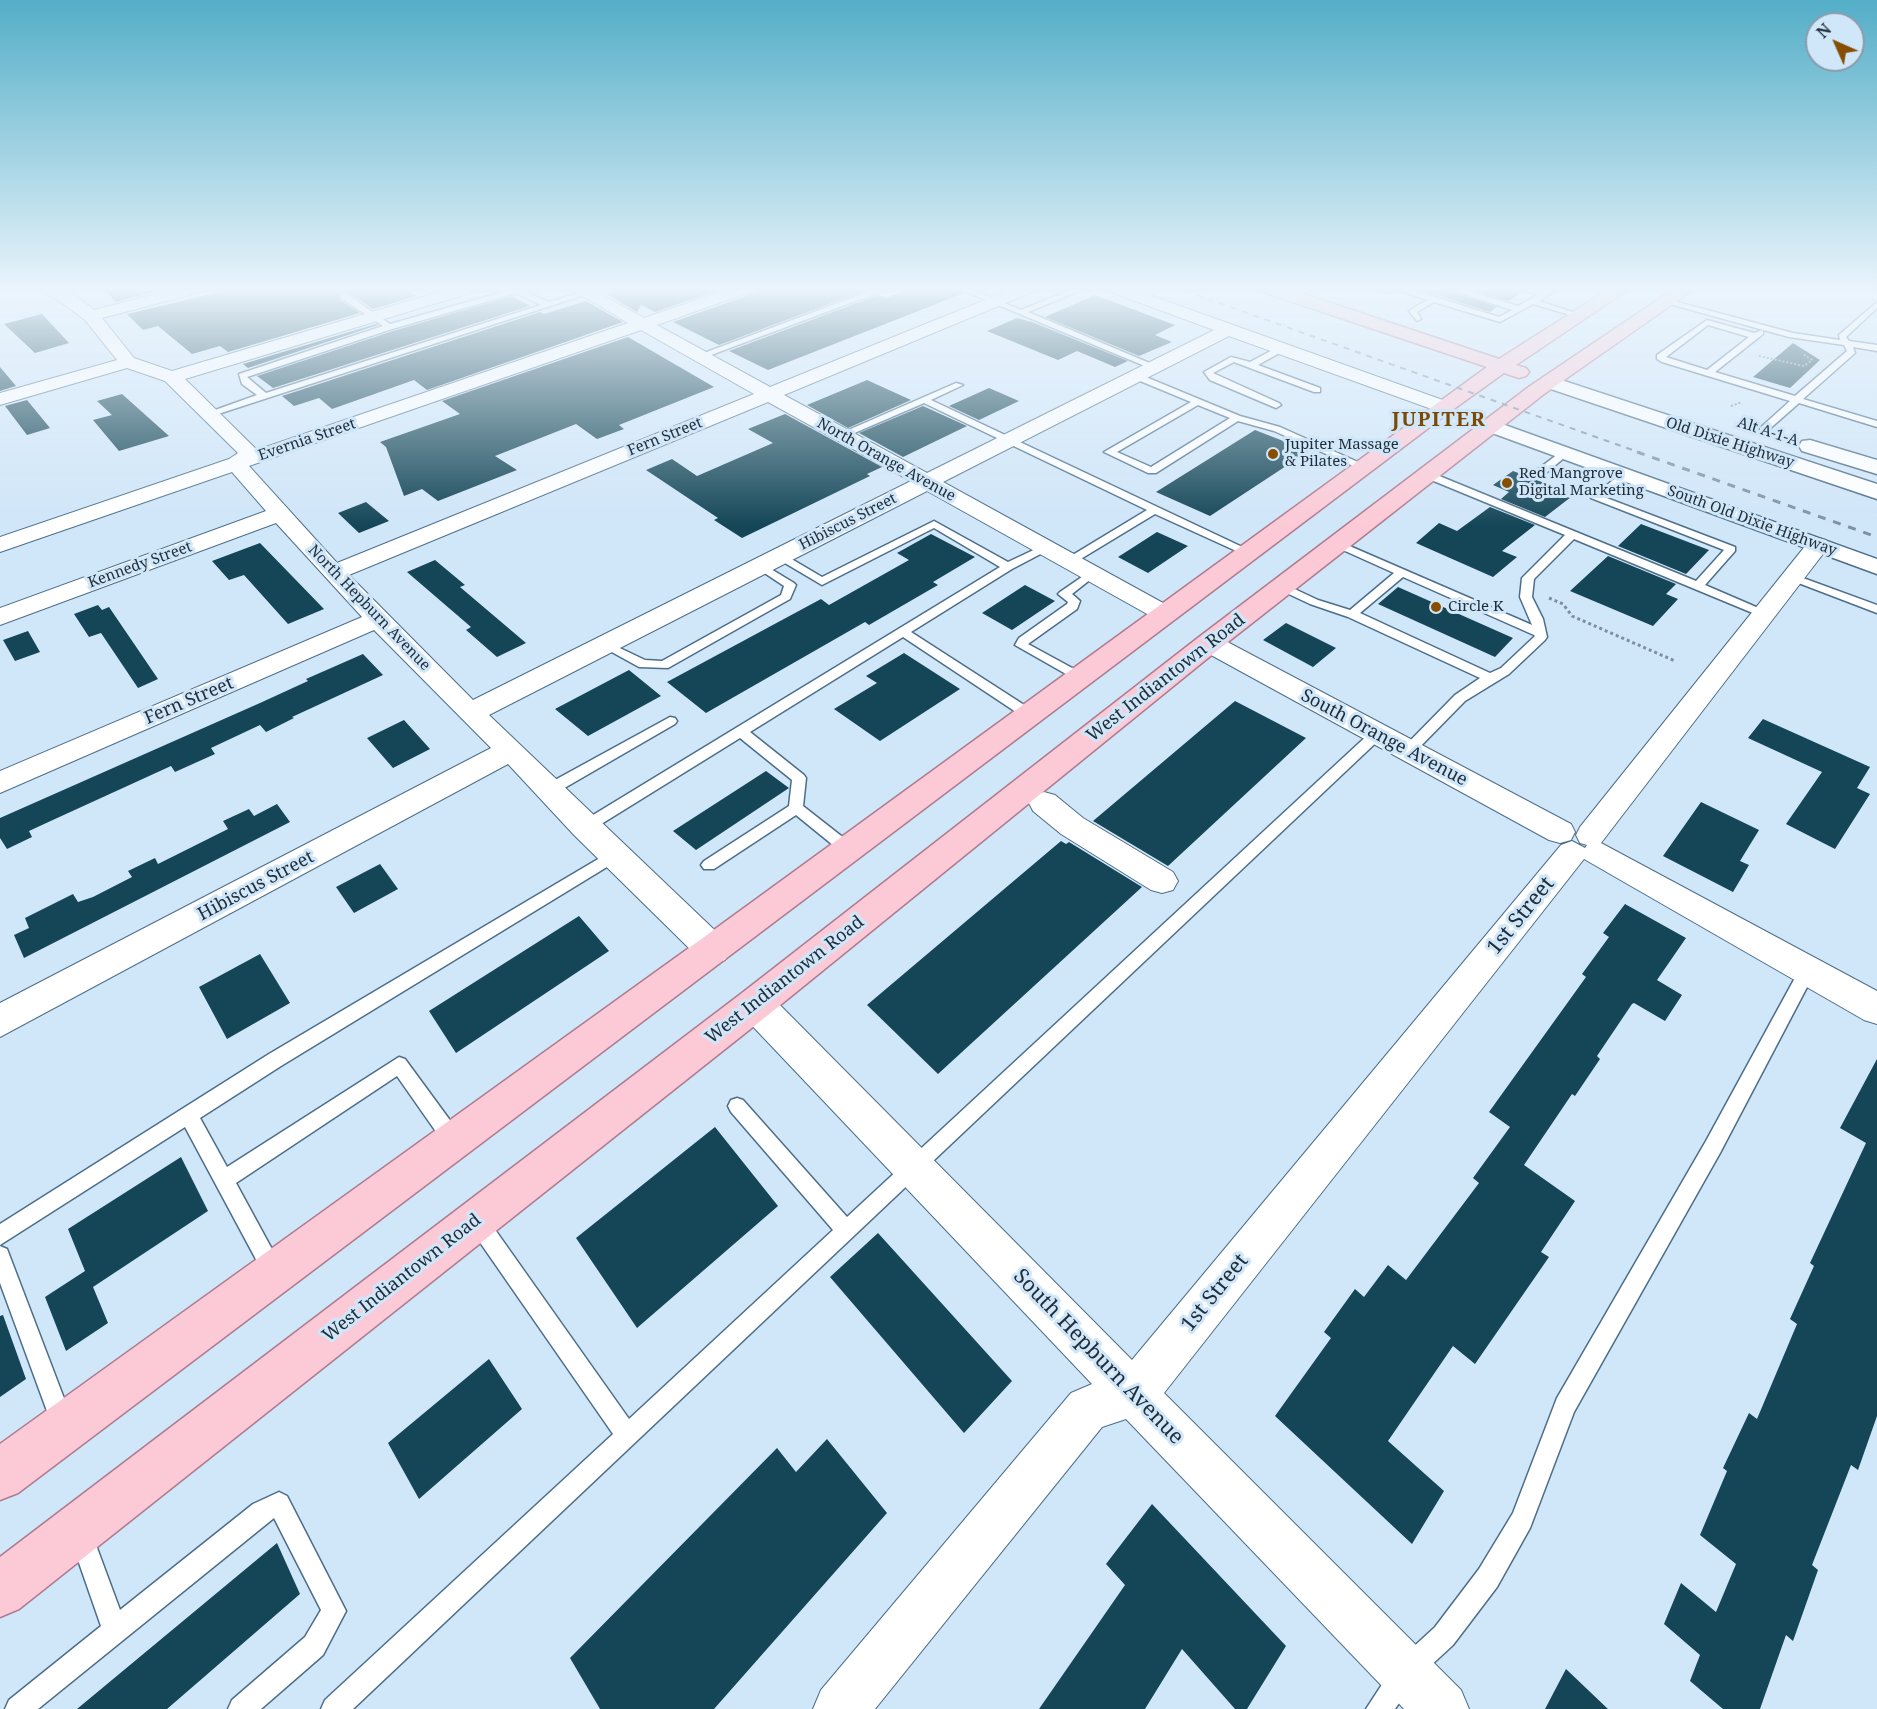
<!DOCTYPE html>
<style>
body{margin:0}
#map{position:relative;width:1877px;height:1709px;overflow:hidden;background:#d0e6f9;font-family:"Noto Serif",serif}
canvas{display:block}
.north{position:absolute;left:1805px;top:12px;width:60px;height:60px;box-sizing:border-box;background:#d0e6f9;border:2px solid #899cac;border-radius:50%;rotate:315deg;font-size:16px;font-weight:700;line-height:24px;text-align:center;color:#1f2d39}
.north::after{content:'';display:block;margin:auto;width:21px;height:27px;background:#874e02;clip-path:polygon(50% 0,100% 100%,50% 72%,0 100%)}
</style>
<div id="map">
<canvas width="1877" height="1709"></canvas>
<div class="north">N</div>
</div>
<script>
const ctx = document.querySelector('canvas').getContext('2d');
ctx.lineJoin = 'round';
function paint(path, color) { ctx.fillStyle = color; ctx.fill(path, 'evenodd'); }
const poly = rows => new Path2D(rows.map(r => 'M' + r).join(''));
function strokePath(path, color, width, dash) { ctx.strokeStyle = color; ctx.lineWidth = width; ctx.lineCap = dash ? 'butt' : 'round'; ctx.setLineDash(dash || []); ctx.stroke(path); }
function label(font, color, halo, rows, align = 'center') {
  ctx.font = font + ' "Noto Serif",serif'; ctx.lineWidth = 6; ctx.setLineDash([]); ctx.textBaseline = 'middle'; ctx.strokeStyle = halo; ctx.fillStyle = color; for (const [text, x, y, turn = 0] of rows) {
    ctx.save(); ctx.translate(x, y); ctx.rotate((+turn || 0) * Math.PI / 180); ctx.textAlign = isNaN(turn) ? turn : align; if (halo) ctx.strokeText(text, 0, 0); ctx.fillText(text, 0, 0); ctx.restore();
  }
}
const building = poly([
 [102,287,149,287,154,292,116,302],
 [241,287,402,287,417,296,373,309,348,292,341,292,340,300,360,313,228,352,220,346,192,354,158,326,143,330,127,314],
 [606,287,727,287,655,312,641,305,637,312,606,294,615,292],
 [760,287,860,287,867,290,719,345,673,322,757,292],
 [914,287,953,287,964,293,768,370,729,351,878,295,886,298],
 [1425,287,1441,287,1497,307,1490,312,1424,291],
 [1463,287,1513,287,1523,292,1508,301],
 [1095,295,1175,325,1155,335,1172,342,1139,356,1045,317],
 [512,296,530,306,273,388,257,376,393,331],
 [586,301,623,322,427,390,414,380,332,409,319,398,294,406,282,396,540,312,544,314],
 [42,314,69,343,35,353,4,324],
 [1017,318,1032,322,1128,361,1115,367,1077,351,1058,360,987,331],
 [376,324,378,325,248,368,243,364],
 [628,337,714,387,619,425,624,429,597,439,576,424,495,456,517,470,438,501,422,489,404,496,386,447,380,442,460,414,442,401],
 [1793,343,1820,360,1790,388,1753,377],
 [0,367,16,386,0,391],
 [867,380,911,400,848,428,807,405],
 [989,388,1019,401,979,420,949,406],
 [122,394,169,436,119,451,93,420,112,415,97,401],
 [27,400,50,428,27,435,5,406],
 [923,406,967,426,903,457,859,433],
 [785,414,882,467,867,474,870,476,742,538,714,520,718,518,646,470,672,459,697,476,773,443,748,429],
 [1255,430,1309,451,1210,516,1156,492],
 [1513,471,1568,492,1565,495,1571,497,1545,517,1501,499,1509,492,1493,485],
 [366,502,389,521,359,533,338,513],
 [1490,507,1535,525,1502,551,1517,557,1493,577,1416,543,1439,523,1457,531],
 [1641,524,1709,550,1686,574,1618,546],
 [1157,532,1188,546,1148,573,1118,557],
 [931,534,975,557,933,582,938,585,869,625,865,622,706,713,667,682,821,599,829,605,909,560,897,553],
 [260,543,324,609,288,624,244,575,229,580,212,561],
 [1608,556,1676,584,1666,594,1678,599,1653,626,1570,591],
 [435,560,465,585,460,587,526,643,497,657,466,630,471,627,407,572],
 [1025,585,1055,601,1012,630,982,613],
 [1398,587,1513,638,1495,657,1378,604],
 [98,605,102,610,109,607,158,679,138,688,101,633,89,637,74,614],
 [1286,623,1336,648,1313,667,1263,640],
 [28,631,40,652,15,661,3,640],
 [904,653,960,689,880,741,834,709,877,683,866,676],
 [363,654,383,675,292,717,294,718,266,732,260,725,211,748,215,754,175,772,171,766,55,819,29,831,32,837,7,849,0,838,0,818,260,703,308,681,306,679],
 [629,670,661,696,588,736,555,709],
 [1235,701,1306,738,1168,866,1093,821],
 [1763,719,1870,767,1857,788,1870,794,1835,849,1786,824,1822,772,1748,738],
 [404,720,430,749,393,768,367,738],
 [766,771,789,788,696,850,673,831],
 [1701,802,1759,830,1740,861,1749,865,1733,892,1663,856],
 [277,804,290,822,24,958,14,935,29,928,25,918,73,894,78,902,93,897,132,877,128,871,155,858,158,864,228,829,223,821,249,809,254,816],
 [1061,841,1066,844,1069,842,1142,887,938,1074,867,1005],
 [380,864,398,889,354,913,336,887],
 [1625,904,1686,938,1657,980,1682,995,1665,1021,1634,1003,1632,1004,1597,1056,1600,1059,1575,1096,1572,1094,1524,1165,1575,1201,1541,1252,1549,1257,1475,1364,1453,1346,1388,1441,1444,1491,1412,1544,1275,1416,1331,1338,1324,1332,1355,1289,1364,1297,1388,1265,1406,1280,1479,1183,1473,1178,1510,1127,1489,1112,1586,977,1582,974,1609,937,1603,933],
 [579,916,609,951,456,1053,429,1011],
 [260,954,290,1003,227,1039,199,987],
 [1877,1059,1877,1416,1858,1470,1851,1465,1812,1565,1818,1570,1793,1641,1786,1635,1760,1709,1723,1709,1690,1681,1700,1655,1664,1624,1681,1583,1716,1612,1736,1564,1700,1535,1727,1471,1723,1468,1749,1413,1757,1419,1797,1324,1790,1319,1814,1266,1810,1263,1866,1143,1840,1128],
 [715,1127,778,1206,637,1328,576,1238],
 [181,1157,208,1211,93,1287,108,1323,66,1351,45,1297,85,1271,68,1229],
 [878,1233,1012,1381,964,1433,830,1277],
 [3,1315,26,1379,0,1397,0,1316],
 [489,1359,522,1409,419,1499,388,1443],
 [827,1439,887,1513,714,1709,600,1709,570,1658,777,1448,796,1472],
 [1152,1504,1286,1646,1247,1709,1235,1709,1182,1649,1145,1709,1039,1709,1125,1585,1106,1564],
 [277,1543,300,1594,167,1709,77,1709],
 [1566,1669,1608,1709,1545,1709]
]);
const pathFar1 = poly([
 [1759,356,1804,366,1812,360,1803,354],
 [1731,406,1742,402]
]);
const path = poly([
 [1549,598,1563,604,1572,616,1675,661]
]);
const lane = poly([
 [881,287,893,287,703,358,696,356,881,287],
 [955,287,966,287,1021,310,1078,287,1089,287,1028,312,1159,367,1152,369,955,287],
 [1369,287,1403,287,1499,317,1512,310,1443,287,1455,287,1518,306,1538,295,1515,287,1528,287,1543,292,1551,287,1561,287,1539,301,1581,315,1577,317,1533,304,1500,322,1434,302,1417,312,1421,319,1417,321,1409,311,1427,300,1398,290,1385,292,1369,287],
 [517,288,549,302,586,291,590,293,212,416,204,414,257,395,242,384,239,374,383,326,341,298,341,294,347,294,390,324,517,288],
 [516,293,541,305,266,393,247,377,392,329,516,293],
 [1666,299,1793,333,1840,340,1839,335,1877,302,1877,308,1846,337,1849,341,1877,345,1877,351,1853,347,1855,353,1803,399,1877,421,1877,427,1799,403,1766,432,1760,432,1760,428,1790,401,1662,362,1657,359,1657,355,1707,320,1754,333,1763,330,1763,334,1715,372,1795,396,1847,351,1844,345,1789,337,1666,303,1666,299],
 [1708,325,1749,337,1707,370,1666,357,1708,325],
 [1280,346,1283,347,1283,351,1258,365,1320,388,1320,392,1314,392,1234,362,1213,373,1279,403,1281,405,1276,408,1210,380,1204,372,1231,357,1250,362,1280,346],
 [1136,373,1240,416,1280,427,1369,467,1360,469,1274,431,1238,421,1156,473,1148,473,1104,452,1191,402,1133,378,1132,376,1136,373],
 [1198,405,1230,418,1151,467,1117,452,1198,405],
 [956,383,963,385,931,400,1255,553,1249,556,1245,555,1155,514,1074,563,1066,563,1066,559,1147,510,924,403,845,437,837,435,956,383],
 [1562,451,1570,453,1541,477,1533,477,1533,473,1562,451],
 [1424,473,1432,473,1696,581,1724,550,1591,498,1622,473,1630,473,1630,477,1604,497,1735,547,1735,551,1705,585,1770,613,1764,617,1760,616,1574,539,1534,579,1532,597,1543,619,1547,637,1545,640,1509,674,1465,701,1413,754,1403,754,1401,751,1403,748,1455,695,1480,678,1348,617,1310,604,1278,589,1278,585,1286,585,1318,600,1350,610,1394,573,1334,546,1334,542,1338,541,1532,625,1520,597,1522,578,1565,535,1424,477,1424,473],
 [1403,577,1534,635,1535,636,1501,668,1490,673,1360,613,1403,577],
 [934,521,1008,562,1042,546,1050,546,1052,548,1012,569,911,632,1035,712,1037,715,1035,718,1025,718,903,637,750,732,804,775,806,778,803,806,854,846,856,850,854,854,844,854,796,815,714,869,704,869,701,865,704,861,789,806,792,780,740,738,590,831,580,831,578,827,580,823,1000,567,934,528,822,585,773,556,775,554,783,554,822,577,934,521],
 [761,563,794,583,796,585,790,599,668,668,639,667,599,645,605,641,645,660,662,661,781,595,784,586,757,568,757,564,761,563],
 [1092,570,1096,571,1096,575,1072,594,1080,601,1077,609,1028,644,1085,675,1086,678,1080,682,1015,645,1019,638,1067,604,1068,602,1058,594,1060,592,1092,570],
 [1792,574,1877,605,1877,613,1788,579,1786,577,1792,574],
 [670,717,675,718,677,721,675,724,554,794,544,794,542,790,544,786,670,717],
 [1377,729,1384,734,1382,737,353,1709,321,1709,325,1700,613,1434,470,1228,467,1221,470,1214,477,1211,484,1214,629,1419,833,1230,731,1112,728,1106,731,1100,737,1098,743,1100,847,1217,1372,731,1377,729],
 [615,849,623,855,620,859,281,1066,200,1118,227,1167,399,1057,405,1059,460,1134,462,1140,460,1146,453,1149,446,1146,397,1076,236,1183,280,1264,283,1271,280,1278,273,1281,266,1278,185,1127,0,1245,0,1224,269,1054,615,849],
 [1808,963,1814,965,1816,970,1720,1153,1574,1412,1530,1528,1497,1587,1453,1645,1414,1681,1395,1709,1366,1709,1396,1663,1435,1627,1479,1569,1513,1513,1557,1398,1706,1141,1802,965,1808,963],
 [0,1246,7,1249,73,1422,70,1430,62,1433,54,1430,51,1422,0,1283,0,1246],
 [279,1492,287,1496,346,1611,323,1655,261,1709,228,1709,232,1700,305,1637,321,1610,274,1518,38,1709,5,1709,9,1700,101,1626,70,1537,74,1529,82,1525,90,1529,120,1610,253,1504,279,1492]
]);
const street = poly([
 [34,287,56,287,73,294,94,310,183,287,211,287,209,290,102,318,134,358,172,371,456,287,482,287,480,290,185,379,257,450,628,323,568,287,588,287,644,318,734,287,758,287,756,290,657,325,770,387,1017,287,1039,287,1037,290,784,395,927,473,1214,330,1105,290,1103,287,1127,287,1451,403,1454,407,1444,413,1437,411,1229,336,943,482,1174,609,1178,614,1174,619,1165,622,1156,619,927,491,489,715,725,940,730,950,725,960,713,964,701,960,574,835,508,764,0,1037,0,1003,491,748,374,630,0,793,0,771,362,617,276,523,0,625,0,608,266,511,232,472,0,552,0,537,229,459,238,453,165,381,127,368,0,405,0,393,117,360,85,320,61,302,34,287],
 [641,330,754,394,337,563,249,466,641,330],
 [768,402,911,481,473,700,349,575,768,402],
 [1818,538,1826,540,1830,545,1826,550,1601,843,1877,991,1877,1024,1864,1020,1584,859,1164,1393,1461,1690,1469,1709,1404,1709,1126,1419,1102,1427,875,1709,813,1709,821,1690,1071,1393,1092,1384,742,1015,737,1004,742,993,755,989,768,993,1132,1360,1561,845,1572,841,1585,848,1587,845,1580,843,1576,835,1580,827,1810,540,1818,538],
 [1209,635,1218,637,1571,824,1575,832,1571,840,1560,843,1549,840,1200,649,1196,643,1200,637,1209,635],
 [1044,792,1055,795,1083,818,1173,872,1178,881,1173,890,1162,893,1151,890,1061,834,1033,811,1029,803,1033,795,1044,792]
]);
const secondary = poly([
 [1549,376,1877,484,1877,499,1542,386,1539,382,1549,376],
 [1491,420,1877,559,1877,574,1484,430,1481,426,1484,422,1491,420],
 [1810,440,1877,460,1877,474,1802,451,1799,446,1802,441,1810,440]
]);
const primary = poly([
 [1258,287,1283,287,1499,359,1612,287,1632,287,1516,365,1526,368,1529,372,1526,376,1519,378,1504,373,1451,411,18,1493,0,1500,0,1444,700,940,1487,367,1260,291,1258,287],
 [1677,287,1697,287,1544,394,1219,649,768,1015,19,1609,0,1617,0,1557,742,993,1199,637,1530,386,1677,287]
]);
const railFar1 = poly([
 [1174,287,1641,453]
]);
const rail = poly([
 [1637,452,1877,537]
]);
const markers = [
 [1273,454,6,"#874e02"],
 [1507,483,6,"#874e02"],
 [1436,607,6,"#874e02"]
];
const farStreetnames = [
 ["Alt A-1-A",1768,432,18],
 ["Fern Street",665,437,-22],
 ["Evernia Street",307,440,-19],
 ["Old Dixie Highway",1730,443,18],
 ["North Orange Avenue",886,460,29],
 ["South Old Dixie Highway",1752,521,20],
 ["Hibiscus Street",848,522,-27],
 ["Kennedy Street",140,565,-20],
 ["North Hepburn Avenue",369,608,46]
];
const farPoinames = [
 ["Jupiter Massage",1285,445],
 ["& Pilates",1285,462],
 ["Red Mangrove",1519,474],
 ["Digital Marketing",1519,491],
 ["Circle K",1448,607]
];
const streetNames = [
 ["West Indiantown Road",1166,678,-38],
 ["Fern Street",189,701,-23],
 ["South Orange Avenue",1384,738,28],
 ["Hibiscus Street",256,886,-28],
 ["West Indiantown Road",785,980,-38],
 ["West Indiantown Road",402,1278,-38]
];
const farDistrictnames = [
 ["JUPITER",1439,420]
];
const nearStreetnames = [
 ["1st Street",1521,916,-51],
 ["1st Street",1215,1293,-51],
 ["South Hepburn Avenue",1098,1357,46]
];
paint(building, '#144657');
strokePath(lane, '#4c6e8a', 3);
strokePath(street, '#4c6e8a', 2);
strokePath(secondary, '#4c6e8a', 3);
strokePath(primary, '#ad7c8e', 3);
strokePath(pathFar1, '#7e90a0', 2, [2, 2]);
strokePath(path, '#7e90a0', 3, [3, 3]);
paint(lane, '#fff');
paint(street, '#fff');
paint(secondary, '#fff');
paint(primary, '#fccad6');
strokePath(railFar1, '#7f91a1', 2, [6, 6]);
strokePath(rail, '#7f91a1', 3, [8, 8]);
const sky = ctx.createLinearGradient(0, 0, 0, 526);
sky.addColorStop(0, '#53aec7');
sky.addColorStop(0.55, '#eaf4fc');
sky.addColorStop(1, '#eaf4fc00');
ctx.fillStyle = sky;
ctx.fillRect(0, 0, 1877, 526);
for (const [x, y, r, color] of markers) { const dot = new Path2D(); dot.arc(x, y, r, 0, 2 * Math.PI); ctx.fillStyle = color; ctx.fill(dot); strokePath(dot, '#d0e6f9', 2); }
label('15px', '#1f2d39', '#d0e6f9', farStreetnames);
label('15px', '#1f2d39', '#d0e6f9', farPoinames, 'left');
label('18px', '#1f2d39', '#d0e6f9', streetNames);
ctx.letterSpacing = '1.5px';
label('bold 20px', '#7c4806', '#d0e6f9', farDistrictnames);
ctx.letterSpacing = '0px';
label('21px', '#1f2d39', '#d0e6f9', nearStreetnames);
</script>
